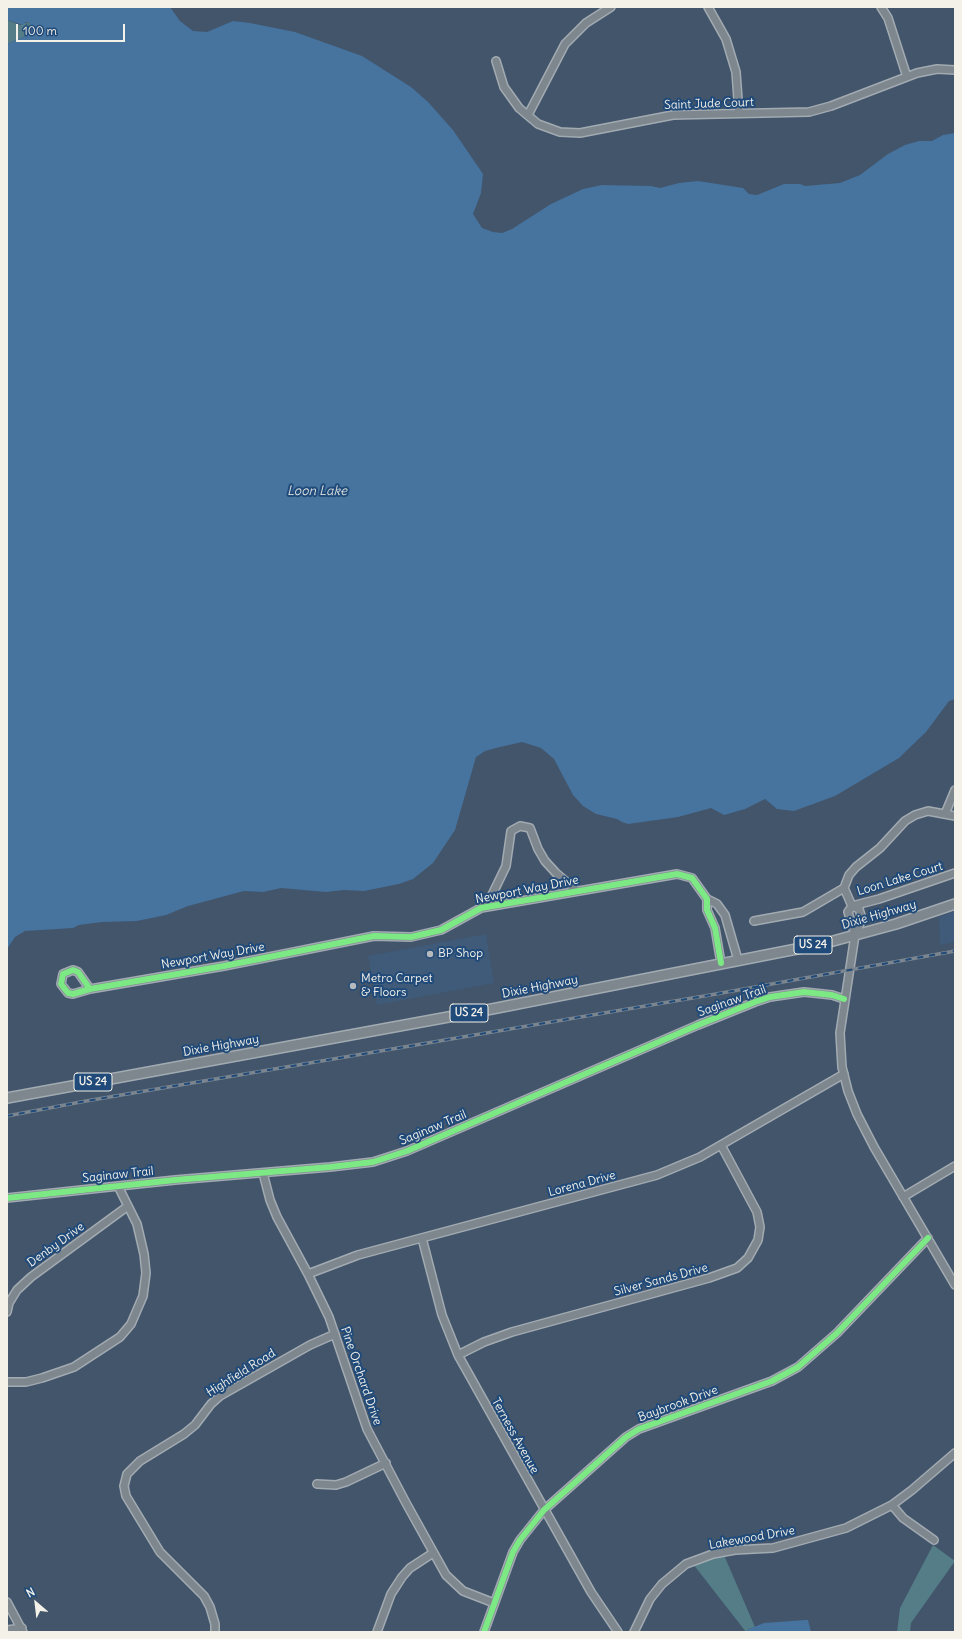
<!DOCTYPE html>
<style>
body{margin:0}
#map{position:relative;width:962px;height:1639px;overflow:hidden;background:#42556a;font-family:Delius,sans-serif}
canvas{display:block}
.frame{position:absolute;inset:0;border:8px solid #f4f1e8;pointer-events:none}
.north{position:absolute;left:16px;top:1583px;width:40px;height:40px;-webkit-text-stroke:3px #1f4a7a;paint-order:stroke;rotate:332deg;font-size:11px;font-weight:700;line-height:16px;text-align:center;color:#f4f1e8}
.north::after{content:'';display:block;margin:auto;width:14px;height:18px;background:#f4f1e8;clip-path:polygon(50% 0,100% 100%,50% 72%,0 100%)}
.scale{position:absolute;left:16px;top:24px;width:109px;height:18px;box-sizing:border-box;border:2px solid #f4f1e8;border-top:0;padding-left:5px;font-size:12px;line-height:14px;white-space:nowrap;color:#f4f1e8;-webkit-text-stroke:3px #1f4a7a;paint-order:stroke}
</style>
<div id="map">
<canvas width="962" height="1639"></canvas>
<div class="frame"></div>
<div class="north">N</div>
<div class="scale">100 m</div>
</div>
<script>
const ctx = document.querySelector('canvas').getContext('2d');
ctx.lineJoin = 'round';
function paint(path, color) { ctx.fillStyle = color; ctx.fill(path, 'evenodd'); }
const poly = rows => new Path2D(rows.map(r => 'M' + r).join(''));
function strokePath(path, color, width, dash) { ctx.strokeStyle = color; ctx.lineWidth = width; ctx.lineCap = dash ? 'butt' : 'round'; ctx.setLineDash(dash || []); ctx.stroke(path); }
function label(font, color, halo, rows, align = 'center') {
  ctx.font = font + ' Delius,sans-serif'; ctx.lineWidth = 4; ctx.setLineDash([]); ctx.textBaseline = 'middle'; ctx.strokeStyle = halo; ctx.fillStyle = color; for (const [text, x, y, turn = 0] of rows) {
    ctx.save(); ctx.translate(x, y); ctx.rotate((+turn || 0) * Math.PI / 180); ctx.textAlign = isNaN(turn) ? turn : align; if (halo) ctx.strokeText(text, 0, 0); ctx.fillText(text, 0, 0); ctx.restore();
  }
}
const built = poly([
 [955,911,955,942,940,945,939,917],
 [486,934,494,983,377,1005,368,956]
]);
const green = poly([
 [7,20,20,25,29,22,31,27,31,34,7,44],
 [933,1545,955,1561,911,1623,910,1632,897,1632,900,1608],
 [724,1555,755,1627,749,1629,746,1632,693,1564]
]);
const water = poly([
 [7,7,170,7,180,21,193,31,207,32,233,21,250,23,295,32,362,56,411,87,428,102,453,130,483,174,481,193,473,214,482,228,493,232,502,233,512,229,551,204,583,189,602,185,651,186,660,188,679,183,698,181,743,188,749,194,757,195,784,184,800,184,805,186,840,183,860,175,888,154,905,145,919,141,932,141,943,135,955,133,955,699,949,701,926,732,899,758,835,796,794,811,777,809,765,799,745,809,724,815,711,808,678,817,628,824,622,822,617,819,596,814,583,806,573,795,554,759,541,748,522,742,496,748,485,751,476,757,455,830,433,863,413,879,399,884,364,891,344,890,326,892,281,888,263,892,244,891,188,906,166,915,137,921,102,922,79,925,73,928,25,931,15,937,7,949,7,44,28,35,32,31,29,22,26,22,23,25,7,20],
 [806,1620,808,1620,811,1632,746,1632,749,1629,764,1623]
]);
const minor = poly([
 [708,7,726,39,736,72,739,113],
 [881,7,888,18,907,77],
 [496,61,504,87,519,108,538,124,560,132,580,133,673,115,809,112,831,106,917,73,937,69,955,70],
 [528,115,565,44,586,23,611,7],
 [945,814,955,790],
 [844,888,852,906,879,899,955,873],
 [707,899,717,904,725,915,738,960],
 [481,908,492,895,506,866,511,831,520,826,530,828,538,849,545,861,556,873,577,891],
 [754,921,803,912,844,888,849,875,856,867,880,848,905,821,915,815,928,811,955,816],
 [855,935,848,912,852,906,859,909,862,919,855,935,840,1033,842,1067,848,1091,857,1114,874,1147,955,1285],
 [90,989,73,994,68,993,61,984,63,974,73,970,78,972,90,989,224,966,374,936,411,937,441,930,481,908,677,874,692,878,707,899,707,910,715,928,721,963],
 [263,1173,270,1200,277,1217,308,1274,329,1317,367,1429,406,1503,446,1575,463,1591,494,1603],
 [903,1197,955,1166],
 [7,1198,175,1180,330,1167,373,1162,407,1151,698,1025,755,1002,770,997,804,992,832,995,844,999],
 [422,1238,442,1315,458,1355,591,1592,618,1632],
 [308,1274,358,1255,657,1175,700,1157,844,1074],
 [7,1312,9,1303,17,1290,31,1277,128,1206],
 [458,1355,484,1342,512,1332,709,1278,737,1268,748,1258,758,1240,760,1227,757,1212,721,1145],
 [7,1382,26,1382,42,1378,74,1367,120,1337,131,1324,143,1296,146,1273,144,1254,137,1224,118,1186],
 [317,1484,336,1485,346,1482,386,1463],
 [892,1505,903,1518,934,1540],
 [7,1602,23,1632],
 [7,1630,22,1628],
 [215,1632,215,1624,210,1607,204,1596,160,1552,126,1496,124,1486,127,1474,140,1461,184,1434,195,1425,211,1404,220,1396,310,1345,335,1334],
 [377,1632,391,1594,402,1577,410,1568,433,1553],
 [484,1632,513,1552,520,1540,544,1510,626,1437,639,1429,772,1381,798,1367,837,1333,928,1238],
 [634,1632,650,1599,662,1584,686,1564,713,1554,735,1550,773,1548,846,1528,892,1505,912,1490,955,1453]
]);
const major = poly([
 [7,1098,492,1009,822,944,896,924,955,904]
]);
const rail = poly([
 [7,1116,86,1101,716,994,955,951]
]);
const cycleway = poly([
 [90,989,73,994,68,993,61,984,63,974,73,970,78,972,90,989,224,966,374,936,411,937,441,930,481,908,677,874,692,878,707,899,707,910,715,928,721,963],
 [7,1198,175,1180,330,1167,373,1162,407,1151,698,1025,755,1002,770,997,804,992,832,995,844,999],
 [484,1632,513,1552,520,1540,544,1510,626,1437,639,1429,772,1381,798,1367,837,1333,928,1238]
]);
const markers = [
 [430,954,4,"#b6babc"],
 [353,986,4,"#b6babc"]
];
const shields = [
 [813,945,38],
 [469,1013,38],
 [93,1082,38]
];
const shieldNames = [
 ["US 24",813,945],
 ["US 24",469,1013],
 ["US 24",93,1082]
];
const streetNames = [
 ["Saint Jude Court",709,104,-2],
 ["Loon Lake Court",900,879,-17],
 ["Newport Way Drive",527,890,-11],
 ["Dixie Highway",879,915,-16],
 ["Newport Way Drive",213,956,-10],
 ["Dixie Highway",540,987,-11],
 ["Saginaw Trail",732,1001,-20],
 ["Dixie Highway",221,1046,-10],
 ["Saginaw Trail",433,1128,-23],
 ["Saginaw Trail",118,1175,-6],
 ["Lorena Drive",582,1184,-15],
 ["Denby Drive",56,1245,-36],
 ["Silver Sands Drive",661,1280,-15],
 ["Highfield Road",241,1373,-32],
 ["Pine Orchard Drive",361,1376,71],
 ["Baybrook Drive",678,1404,-20],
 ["Terness Avenue",515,1436,61],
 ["Lakewood Drive",752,1538,-10]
];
const poiNames = [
 ["BP Shop",438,954],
 ["Metro Carpet",361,979],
 ["& Floors",361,993]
];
const waterNames = [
 ["Loon Lake",317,491]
];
paint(built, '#3f5b79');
paint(green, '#547d87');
paint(water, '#47739f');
strokePath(minor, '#a2aab2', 10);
strokePath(major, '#a2aab2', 12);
strokePath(minor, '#7e868e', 7);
strokePath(major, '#7e868e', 9);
strokePath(rail, '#7a858f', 3.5);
strokePath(rail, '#1f4a7a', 2, [6]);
strokePath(cycleway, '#7ce984', 6);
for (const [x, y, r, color] of markers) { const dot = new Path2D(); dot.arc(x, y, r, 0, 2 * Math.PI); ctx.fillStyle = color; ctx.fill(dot); strokePath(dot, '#1f4a7a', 1.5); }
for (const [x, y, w] of shields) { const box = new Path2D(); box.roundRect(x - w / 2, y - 9, w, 18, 3); ctx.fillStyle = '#1f4a7a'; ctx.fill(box); strokePath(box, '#f4f1e8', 1); }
label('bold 11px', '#f4f1e8', null, shieldNames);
label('12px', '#f4f1e8', '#1f4a7a', streetNames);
label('12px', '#f4f1e8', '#1f4a7a', poiNames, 'left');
label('italic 13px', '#dadfde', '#1f4a7a', waterNames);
</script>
